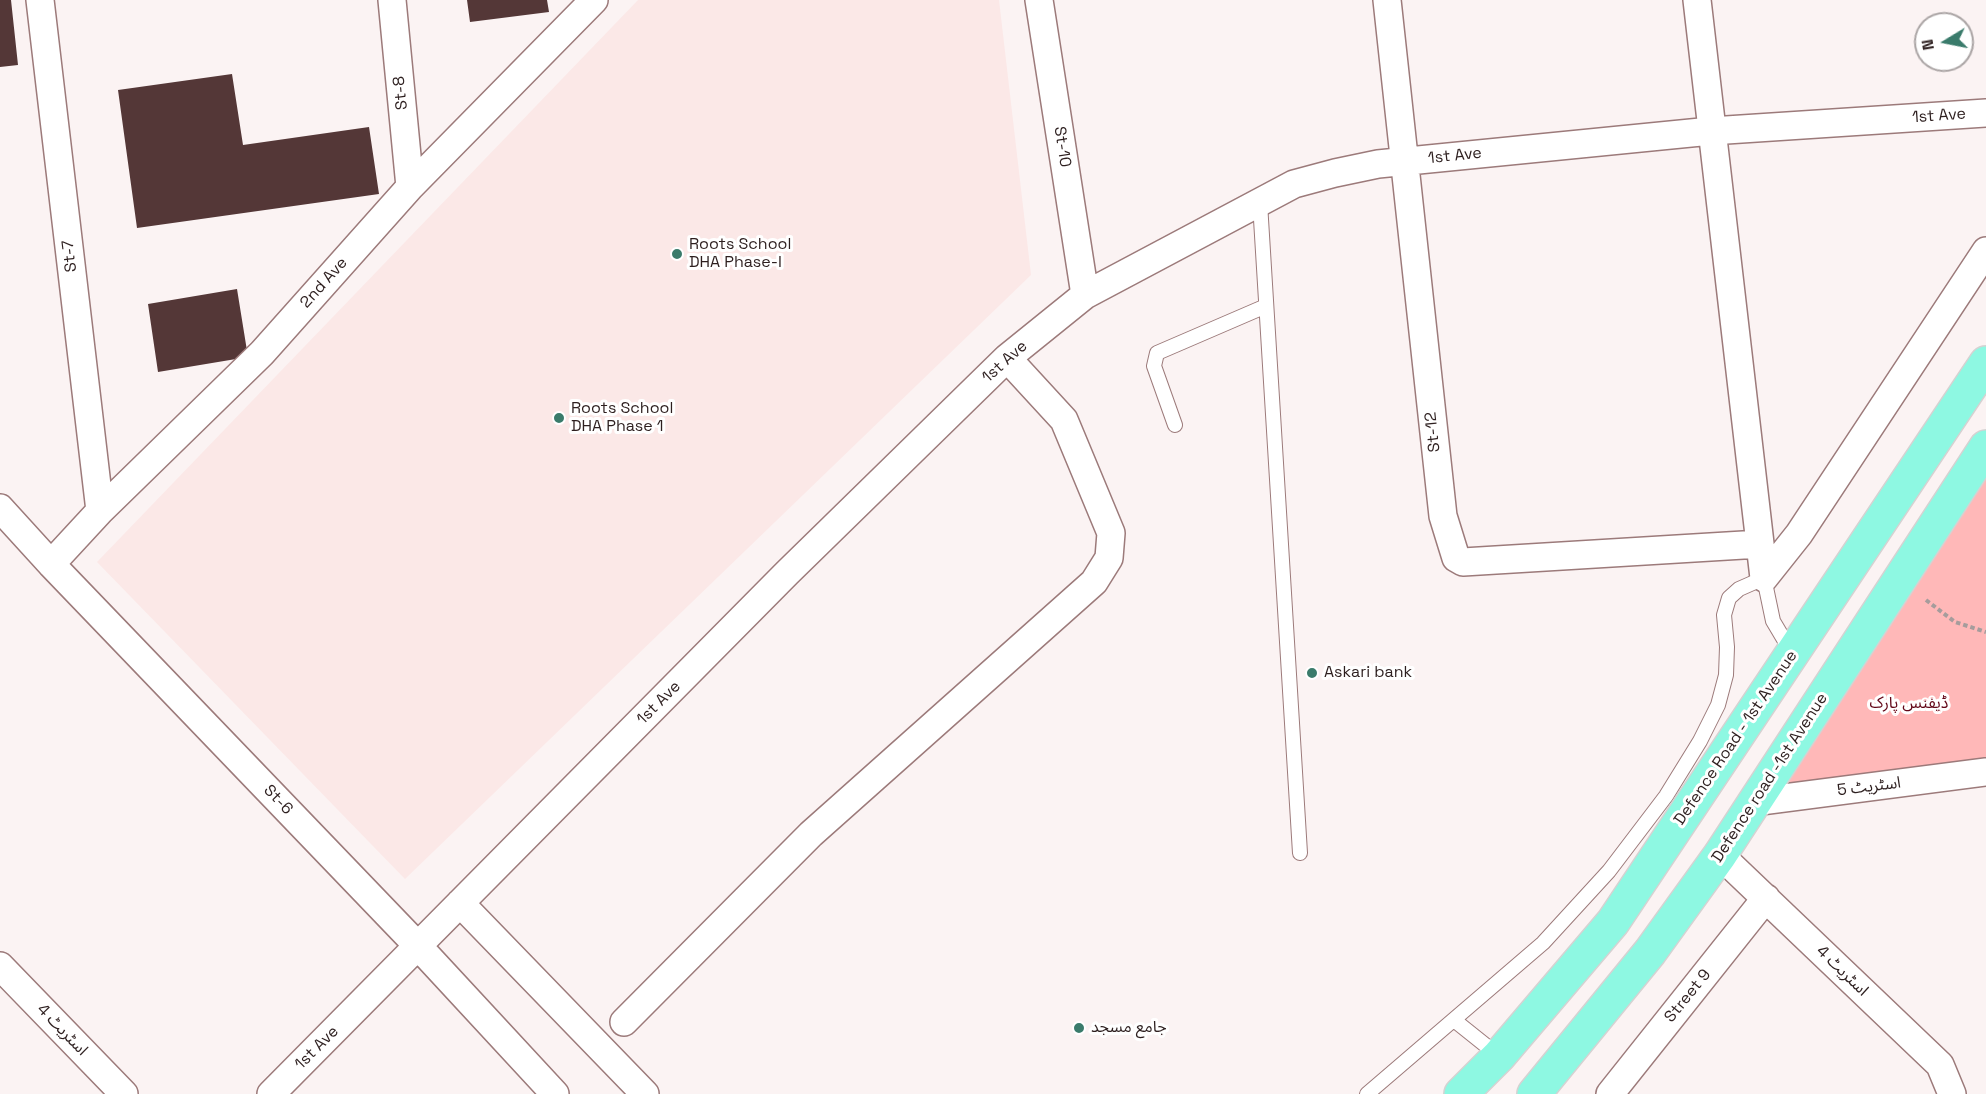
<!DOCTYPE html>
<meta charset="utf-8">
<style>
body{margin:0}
#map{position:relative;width:1986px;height:1094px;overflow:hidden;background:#fbf3f3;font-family:"Space Grotesk",sans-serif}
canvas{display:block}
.north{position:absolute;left:1914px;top:12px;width:60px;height:60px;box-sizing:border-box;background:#fff;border:2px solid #aba5a5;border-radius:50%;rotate:260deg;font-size:16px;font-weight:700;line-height:24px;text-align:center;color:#2d1f1f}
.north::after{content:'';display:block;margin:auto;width:21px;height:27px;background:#3a7b6b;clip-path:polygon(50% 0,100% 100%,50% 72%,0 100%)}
</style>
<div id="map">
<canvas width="1986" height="1094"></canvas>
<div class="north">N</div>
</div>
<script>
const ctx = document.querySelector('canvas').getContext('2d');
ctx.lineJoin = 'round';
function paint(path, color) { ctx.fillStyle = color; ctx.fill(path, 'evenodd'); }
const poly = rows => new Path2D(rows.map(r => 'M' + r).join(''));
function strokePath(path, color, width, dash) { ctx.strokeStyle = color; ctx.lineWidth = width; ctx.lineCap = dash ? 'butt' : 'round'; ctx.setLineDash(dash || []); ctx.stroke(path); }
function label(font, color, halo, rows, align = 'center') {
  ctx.font = font + ' "Space Grotesk","Noto Sans Arabic",sans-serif'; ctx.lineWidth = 6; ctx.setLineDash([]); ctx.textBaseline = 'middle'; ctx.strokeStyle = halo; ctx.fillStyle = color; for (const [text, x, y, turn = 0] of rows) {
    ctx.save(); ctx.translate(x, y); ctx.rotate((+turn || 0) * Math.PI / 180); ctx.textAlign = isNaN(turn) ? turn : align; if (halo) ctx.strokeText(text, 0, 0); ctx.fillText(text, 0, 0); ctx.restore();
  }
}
const built = poly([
 [638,0,999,0,1031,275,405,879,97,562]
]);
const green = poly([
 [1986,447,1986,772,1753,802]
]);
const building = poly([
 [0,0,11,0,18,65,0,67],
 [467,0,547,0,549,12,470,22],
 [232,74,243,145,369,127,379,194,137,228,118,90],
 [237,289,248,357,158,372,148,304]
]);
const path = poly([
 [1926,600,1955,622,1986,632]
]);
const service = poly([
 [1260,203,1300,853],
 [1175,425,1154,366,1157,353,1266,306],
 [1454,1020,1499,1056],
 [1367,1094,1543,943,1609,871,1666,796,1700,741,1718,705,1726,675,1727,647,1724,615,1729,598,1739,589,1764,578,1773,621,1792,653]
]);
const minor = poly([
 [40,0,100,511],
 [392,0,410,187],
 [1039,0,1085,295],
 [1387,0,1443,516,1456,558,1463,562,1760,544],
 [1697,0,1764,578,1799,534,1986,251],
 [0,508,51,564,418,946,555,1094],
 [51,564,100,511,262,353,410,187,594,0],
 [1753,802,1986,772],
 [1720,855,1940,1065,1952,1094],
 [460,903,645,1094],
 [0,966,124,1094],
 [624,1022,811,834,1094,582,1109,558,1111,533,1064,420,1007,358],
 [271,1094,787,573,1007,358,1085,295,1294,184,1335,173,1378,164,1711,131,1986,113],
 [1610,1094,1766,898]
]);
const primary = poly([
 [1461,1094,1499,1056,1613,922,1986,363],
 [1534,1094,1650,952,1720,855,1986,447]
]);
const markers = [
 [677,254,6,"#3a7b6b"],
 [559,418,6,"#3a7b6b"],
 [1312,673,6,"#3a7b6b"],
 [1079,1028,6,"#3a7b6b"]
];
const streetNames = [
 ["St-8",401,93,-96],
 ["1st Ave",1939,116,-4],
 ["St-10",1062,147,81],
 ["1st Ave",1455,156,-6],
 ["St-7",70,256,-97],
 ["2nd Ave",324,283,-48],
 ["1st Ave",1005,362,-42],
 ["St-12",1433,432,-96],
 ["1st Ave",659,703,-45],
 ["Defence Road - 1st Avenue",1736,738,-56],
 ["Defence road -1st Avenue",1770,778,-57],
 ["اسٹریٹ 5",1869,787,-7],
 ["St-6",278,800,46],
 ["اسٹریٹ 4",1842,971,44],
 ["Street 9",1688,996,-51],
 ["اسٹریٹ 4",62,1030,46],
 ["1st Ave",317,1048,-45]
];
const poiNames = [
 ["Roots School",689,245],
 ["DHA Phase-I",689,263],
 ["Roots School",571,409],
 ["DHA Phase 1",571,427],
 ["Askari bank",1324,673],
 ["جامع مسجد",1091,1028]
];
const parkNames = [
 ["ڈیفنس پارک",1909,704]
];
paint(built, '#fbe8e7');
paint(green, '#ffb8b8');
paint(building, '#543737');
strokePath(service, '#9c7a7a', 16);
strokePath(minor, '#9c7a7a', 30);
strokePath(primary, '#d5d2d2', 36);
strokePath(path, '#a69c9c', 4, [4.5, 3]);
strokePath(service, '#fff', 14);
strokePath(minor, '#fff', 27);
strokePath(primary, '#8ef8e2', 33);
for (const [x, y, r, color] of markers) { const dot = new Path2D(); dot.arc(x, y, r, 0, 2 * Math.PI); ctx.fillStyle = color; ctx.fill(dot); strokePath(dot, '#fff', 2); }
label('16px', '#2d1f1f', '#fff', streetNames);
label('16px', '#2d1f1f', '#fff', poiNames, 'left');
label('16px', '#620617', '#fff', parkNames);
</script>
